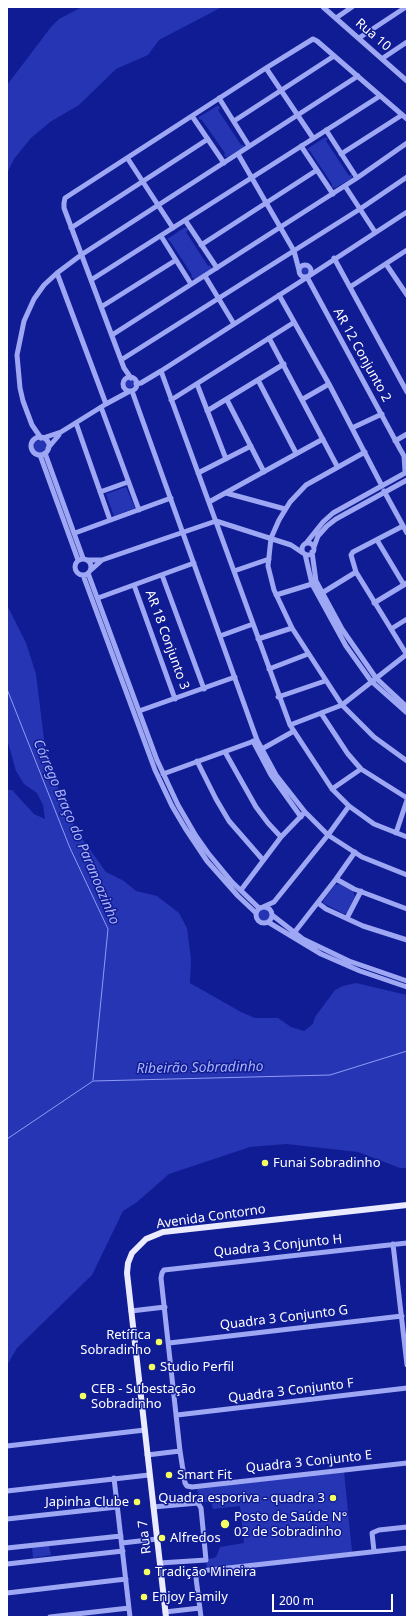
<!DOCTYPE html>
<meta charset="utf-8">
<style>
body{margin:0}
#map{position:relative;width:414px;height:1624px;overflow:hidden;background:#101c94;font-family:"Noto Sans",sans-serif}
canvas{display:block}
.frame{position:absolute;inset:0;border:8px solid #fff;pointer-events:none}
.scale{position:absolute;left:272px;top:1594px;width:121px;height:18px;box-sizing:border-box;border:2px solid #fff;border-top:0;padding-left:5px;font-size:12px;line-height:14px;white-space:nowrap;color:#fff;-webkit-text-stroke:3px #101c94;paint-order:stroke}
</style>
<div id="map">
<canvas width="414" height="1624"></canvas>
<div class="frame"></div>
<div class="scale">200 m</div>
</div>
<script>
const ctx = document.querySelector('canvas').getContext('2d');
ctx.lineJoin = 'round';
function paint(path, color) { ctx.fillStyle = color; ctx.fill(path, 'evenodd'); }
const poly = rows => new Path2D(rows.map(r => 'M' + r).join(''));
function strokePath(path, color, width, dash) { ctx.strokeStyle = color; ctx.lineWidth = width; ctx.lineCap = dash ? 'butt' : 'round'; ctx.setLineDash(dash || []); ctx.stroke(path); }
function label(font, color, halo, rows, align = 'center') {
  ctx.font = font + ' "Noto Sans",sans-serif'; ctx.lineWidth = 3; ctx.setLineDash([]); ctx.textBaseline = 'middle'; ctx.strokeStyle = halo; ctx.fillStyle = color; for (const [text, x, y, turn = 0] of rows) {
    ctx.save(); ctx.translate(x, y); ctx.rotate((+turn || 0) * Math.PI / 180); ctx.textAlign = isNaN(turn) ? turn : align; if (halo) ctx.strokeText(text, 0, 0); ctx.fillText(text, 0, 0); ctx.restore();
  }
}
const green = poly([
 [82,7,222,7,159,40,148,55,116,69,79,105,50,122,31,138,14,159,7,173,7,85,51,27,59,19],
 [217,106,219,106,220,108,218,110,241,145,244,145,243,148,227,157,224,156,225,153,202,120,199,119,199,117],
 [324,138,328,138,326,141,349,176,351,175,352,176,351,179,335,188,332,187,332,184,310,151,307,149],
 [184,228,187,228,188,230,186,232,208,266,211,266,211,269,195,279,191,277,192,275,170,241,167,239],
 '300.5 271a4.5 4.5 0 1 1 9 0a4.5 4.5 0 1 1-9 0Z',
 '125.5 383a4.5 4.5 0 1 1 9 0a4.5 4.5 0 1 1-9 0Z',
 '33 447a7 7 0 1 1 14 0a7 7 0 1 1-14 0Z',
 [126,487,135,508,114,516,106,494],
 [7,605,26,643,36,674,44,739,51,771,76,830,106,872,124,881,136,891,157,896,179,913,187,928,191,959,190,983,241,1012,255,1018,278,1018,291,1027,304,1031,313,1024,315,1017,335,990,343,986,356,983,407,995,407,1168,400,1168,358,1152,286,1144,250,1147,169,1174,136,1203,123,1211,92,1275,17,1348,7,1365,7,790,12,790,34,814,45,819,43,805,37,793,24,784,16,771,7,739],
 [339,884,353,891,355,896,347,913,344,914,323,903,323,901,335,885],
 '257 915a7 7 0 1 1 14 0a7 7 0 1 1-14 0Z',
 [344,1471,352,1552,207,1569,206,1560,216,1557,220,1547,244,1543,240,1506,213,1509,211,1502,199,1502,197,1488],
 [49,1546,51,1555,33,1558,32,1547]
]);
const stream = poly([
 [7,689,70,848,108,929,93,1080],
 [7,1139,93,1081,330,1075,407,1051]
]);
const minor = poly([
 [323,7,407,81],
 [336,18,352,7],
 [359,38,406,7],
 [383,58,407,42],
 [266,68,313,138],
 [219,98,249,146],
 [192,116,224,163],
 [234,121,334,56],
 [326,130,357,178],
 [301,146,333,194],
 [238,154,294,251,299,270],
 [341,154,402,115],
 [128,159,173,228],
 [345,186,375,232],
 [185,220,217,268],
 [71,228,208,139],
 [161,236,191,284],
 [201,245,317,170],
 [334,258,407,392],
 [386,264,407,295],
 '299 271a6 6 0 1 1 12 0a6 6 0 1 1-12 0Z',
 [57,273,106,404],
 [205,276,234,324],
 [309,276,407,212],
 [307,277,400,449,404,456,405,471],
 [91,280,380,96],
 [350,287,407,250],
 [279,295,329,384,382,486],
 [101,307,176,260],
 [112,335,357,178,407,143],
 [269,338,337,466],
 [121,360,360,209,407,177],
 [161,371,290,725,332,789,349,806,374,824,407,837],
 '123 384a7 7 0 1 1 14 0a7 7 0 1 1-14 0Z',
 [131,378,124,368,64,208,64,203,65,198,266,68,313,39,317,41,407,119],
 [258,380,296,453],
 [136,384,141,383,161,371,306,278],
 [197,384,226,459],
 [132,391,257,740,276,775,305,812,328,835,362,857,407,875],
 [303,399,329,384],
 [171,400,293,323],
 [227,400,264,472],
 [101,407,139,510],
 [207,411,284,364],
 [76,423,110,520],
 [352,428,382,414],
 '31 446a9 9 0 1 1 18 0a9 9 0 1 1-18 0Z',
 [41,438,32,425,23,401,20,388,17,355,24,321,34,299,44,285,57,273,81,255,358,76],
 [43,438,61,432,106,404,130,391],
 [395,441,407,434],
 [48,448,59,435],
 [365,452,306,485,290,502,279,520,271,538,268,566,274,590,292,628,342,705,374,737,407,761],
 [45,453,83,558],
 [40,455,78,560],
 [198,473,251,446],
 [384,491,407,533],
 [100,492,128,482],
 [226,493,285,509],
 [209,502,323,439],
 [216,521,291,545,303,553],
 [403,526,353,552,351,555,356,572,407,655],
 [75,533,171,498],
 [377,540,404,585],
 [307,542,323,522,333,513,405,473],
 '302 549a6 6 0 1 1 12 0a6 6 0 1 1-12 0Z',
 [314,547,318,536,327,526,336,519,407,480],
 [312,552,316,581,342,629,376,678,407,707],
 [305,554,312,584,346,646,371,681,407,713],
 '75 567a8 8 0 1 1 16 0a8 8 0 1 1-16 0Z',
 [88,560,102,560,91,570],
 [102,560,216,521],
 [234,571,269,559],
 [88,573,157,760,178,805,196,836,208,853,232,882,259,908],
 [83,575,155,770,172,806,185,828,207,861,238,896,256,913],
 [162,575,204,689],
 [134,585,175,699],
 [322,593,356,572],
 [276,595,312,584],
 [98,598,194,563],
 [374,603,407,583],
 [391,629,407,619],
 [220,636,253,624],
 [258,639,292,628],
 [269,669,308,654],
 [278,697,325,681],
 [139,711,235,677],
 [321,713,348,754,361,769,407,798],
 [290,725,342,705,407,654],
 [253,741,271,775,301,817],
 [262,749,294,731],
 [225,752,256,807,268,823,281,837],
 [197,761,216,799,229,821,263,860],
 [163,774,257,740],
 [332,789,361,769],
 [396,833,407,800],
 [336,879,354,889,407,909],
 [241,890,281,837,305,812],
 [318,903,326,909,363,926,407,940],
 [263,907,274,902,328,835,349,806],
 '256 915a8 8 0 1 1 16 0a8 8 0 1 1-16 0Z',
 [272,915,303,939,349,961,407,981],
 [347,918,361,891],
 [268,922,321,954,360,971,407,987],
 [294,933,336,879,355,852],
 [393,1244,407,1365],
 [131,1311,165,1307],
 [169,1343,402,1316],
 [177,1415,407,1388],
 [7,1446,145,1430],
 [180,1451,161,1278,162,1273,164,1270,407,1243],
 [147,1455,180,1451,185,1483,187,1486,192,1487,407,1463],
 [114,1478,130,1617],
 [7,1491,149,1475],
 [153,1507,198,1503,201,1508,206,1560,160,1563],
 [7,1519,117,1507],
 [122,1543,157,1539],
 [7,1548,121,1536],
 [374,1551,372,1533,379,1530,407,1527],
 [7,1564,123,1551],
 [7,1593,126,1579],
 [165,1612,200,1608],
 [50,1617,129,1608],
 [201,1617,196,1578,198,1573,201,1571,407,1548]
]);
const major = poly([
 [166,1617,127,1273,128,1263,132,1253,146,1239,163,1232,407,1205]
]);
const markers = [
 [265,1163,4,"#f6ff60"],
 [159,1342,4,"#f6ff60"],
 [152,1367,4,"#f6ff60"],
 [83,1396,4,"#f6ff60"],
 [169,1475,4,"#f6ff60"],
 [333,1498,4,"#f6ff60"],
 [137,1502,4,"#f6ff60"],
 [225,1524,5,"#f6ff60"],
 [162,1538,4,"#f6ff60"],
 [147,1572,4,"#f6ff60"],
 [144,1597,4,"#f6ff60"]
];
const streetNames = [
 ["Rua 10",373,35,41],
 ["AR 12 Conjunto 2",362,355,61],
 ["AR 18 Conjunto 3",167,640,70],
 ["Avenida Contorno",211,1217,-8],
 ["Quadra 3 Conjunto H",278,1246,-6],
 ["Quadra 3 Conjunto G",284,1318,-7],
 ["Quadra 3 Conjunto F",291,1391,-7],
 ["Quadra 3 Conjunto E",309,1462,-6],
 ["Rua 7",145,1537,-97]
];
const poiNames = [
 ["Funai Sobradinho",273,1163],
 ["Retífica",151,1335,"right"],
 ["Sobradinho",151,1350,"right"],
 ["Studio Perfil",160,1367],
 ["CEB - Subestação",91,1389],
 ["Sobradinho",91,1404],
 ["Smart Fit",177,1475],
 ["Quadra esporiva - quadra 3",325,1498,"right"],
 ["Japinha Clube",129,1502,"right"],
 ["Posto de Saúde N°",234,1517],
 ["02 de Sobradinho",234,1532],
 ["Alfredos",170,1538],
 ["Tradição Mineira",155,1572],
 ["Enjoy Family",152,1597]
];
const waterNames = [
 ["Córrego Braço do Paranoazinho",76,832,67],
 ["Ribeirão Sobradinho",200,1068,-1]
];
paint(green, '#2635b4');
strokePath(stream, '#8f9bf7', 1);
strokePath(minor, '#9ea7f3', 5);
strokePath(major, '#eaebff', 6);
for (const [x, y, r, color] of markers) { const dot = new Path2D(); dot.arc(x, y, r, 0, 2 * Math.PI); ctx.fillStyle = color; ctx.fill(dot); strokePath(dot, '#101c94', 1.5); }
label('13px', '#fff', '#101c94', streetNames);
label('13px', '#fff', '#101c94', poiNames, 'left');
label('italic 14px', '#aab3fa', '#101c94', waterNames);
</script>
